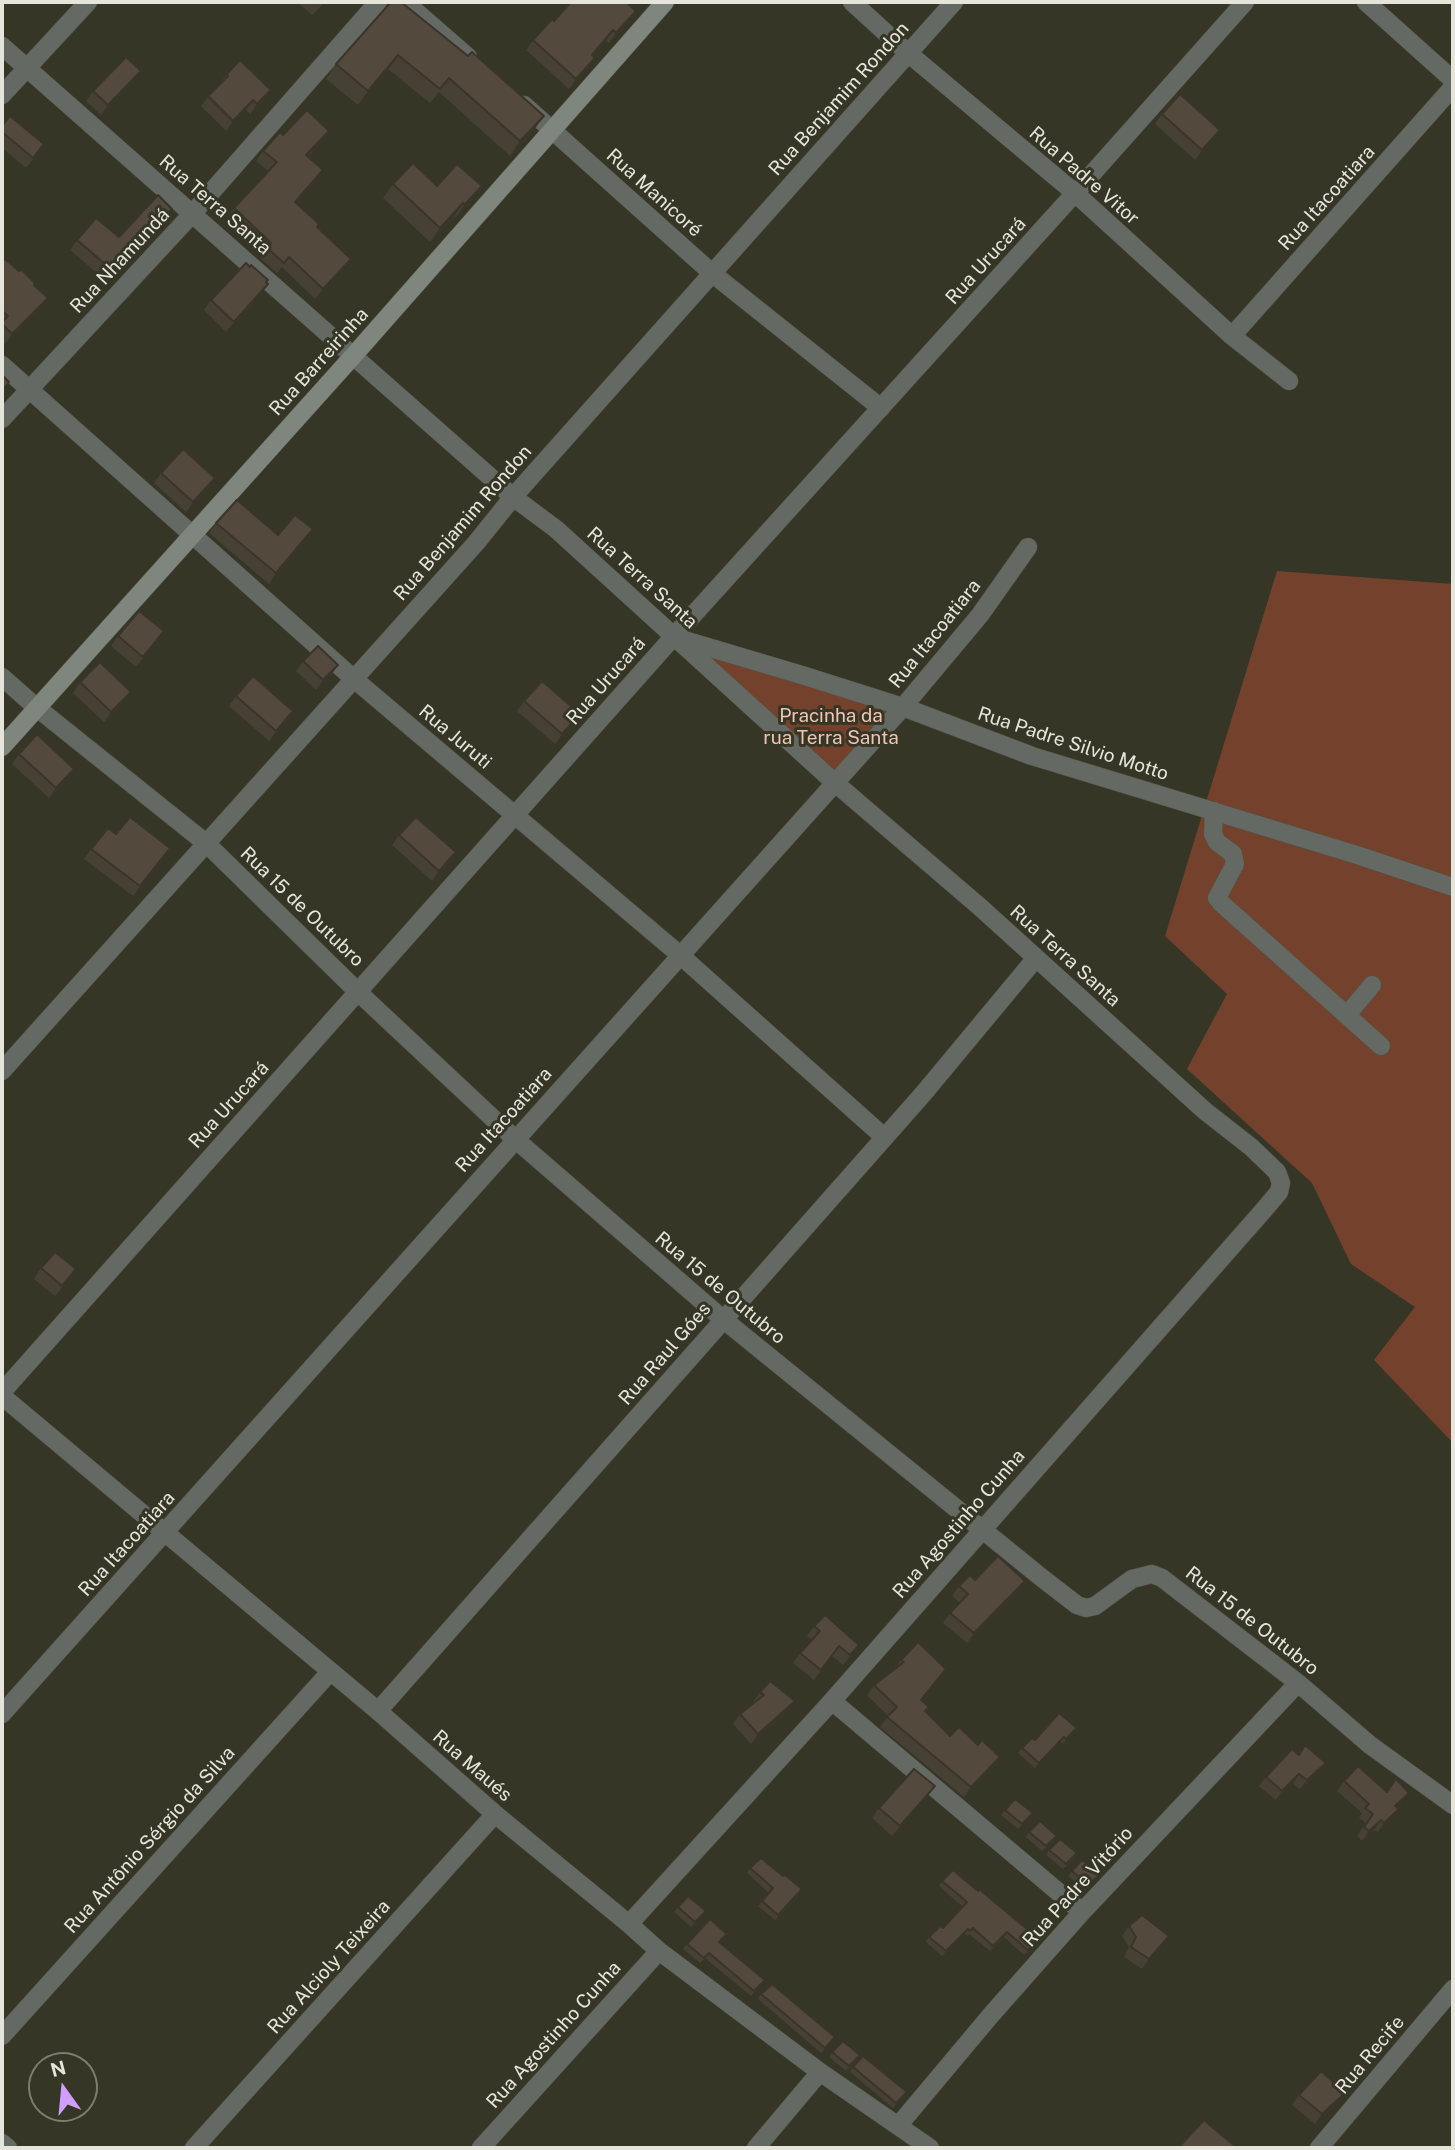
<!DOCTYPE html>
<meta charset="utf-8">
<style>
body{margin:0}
#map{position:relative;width:1455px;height:2150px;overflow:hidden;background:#363627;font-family:"Public Sans",sans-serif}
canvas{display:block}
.frame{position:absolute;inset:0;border:4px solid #e5e5dc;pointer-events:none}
.north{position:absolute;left:28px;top:2052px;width:70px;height:70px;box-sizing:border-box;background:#363627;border:2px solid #7c7c6f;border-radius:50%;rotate:345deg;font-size:19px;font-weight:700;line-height:28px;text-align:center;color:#e5e5dc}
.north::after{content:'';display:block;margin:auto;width:24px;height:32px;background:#d19dfe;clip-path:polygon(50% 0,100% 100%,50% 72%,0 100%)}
</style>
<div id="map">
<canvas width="1455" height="2150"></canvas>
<div class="frame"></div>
<div class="north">N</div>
</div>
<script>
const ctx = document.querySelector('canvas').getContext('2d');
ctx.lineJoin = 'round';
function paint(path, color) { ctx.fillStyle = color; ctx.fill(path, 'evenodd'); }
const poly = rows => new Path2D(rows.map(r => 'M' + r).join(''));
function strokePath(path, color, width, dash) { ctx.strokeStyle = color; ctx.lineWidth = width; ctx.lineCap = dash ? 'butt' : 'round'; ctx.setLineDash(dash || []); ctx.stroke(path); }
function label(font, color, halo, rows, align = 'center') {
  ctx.font = font + ' "Public Sans",sans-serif'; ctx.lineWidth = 6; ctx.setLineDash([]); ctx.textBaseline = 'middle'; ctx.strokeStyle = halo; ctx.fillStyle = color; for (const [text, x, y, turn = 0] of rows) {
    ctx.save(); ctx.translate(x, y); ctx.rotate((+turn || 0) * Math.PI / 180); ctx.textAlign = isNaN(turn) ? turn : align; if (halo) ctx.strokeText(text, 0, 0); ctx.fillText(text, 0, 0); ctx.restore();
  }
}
const green = poly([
 [1277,571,1453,584,1453,1443,1374,1360,1415,1307,1351,1264,1312,1183,1187,1069,1227,994,1165,936],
 [675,635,898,708,833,781]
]);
const street = poly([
 [405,2,468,57],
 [852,2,908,53,1075,193,1232,336,1289,381],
 [1366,2,1453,80],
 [2,46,513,497,556,529,834,782,980,907,1205,1111,1251,1147,1277,1172,1281,1183,1279,1192,1262,1212,832,1701,629,1924],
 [2,95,88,2],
 [524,105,713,274,881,408],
 [1232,336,1453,87],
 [2,365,354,679,680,955,884,1137],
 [2,419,193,213,378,2],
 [684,640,805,676,903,707,1032,756,1357,855,1453,887],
 [2,677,36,707,207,844,358,992,515,1139,724,1320,1042,1578,1077,1605,1086,1608,1095,1606,1132,1579,1152,1574,1162,1578,1298,1683,1370,1745,1453,1805],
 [1214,811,1213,834,1217,842,1233,854,1235,864,1217,898,1221,903,1381,1046],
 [1347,1015,1372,985],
 [2,1071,476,543,513,497,954,2],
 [2,1392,675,635,1075,193,1245,2],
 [2,1396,378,1711,495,1814,629,1924,659,1951,820,2072,930,2148],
 [832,1701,1082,1912],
 [378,1711,923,1094,1036,958],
 [2,1714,903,707,980,615,1028,547],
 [2,2036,330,1672],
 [898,2126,991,2015,1082,1912,1298,1683],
 [2,2143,8,2148],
 [194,2148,495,1814],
 [481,2148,659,1951],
 [756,2148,820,2072],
 [1319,2148,1453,1989]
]);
const secondary = poly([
 [2,747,354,355,665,2]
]);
const wall = poly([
 [297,2,325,2,312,15],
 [391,2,534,130,510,156,439,92,430,103,388,69,358,105,326,79,336,64],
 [571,2,627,2,636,11,629,21,609,43,606,41,593,56,595,58,588,68,569,89,526,50,533,40,554,21],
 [227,74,271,90,264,100,250,114,246,110,226,131,201,106],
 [134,81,101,115,86,101,93,91],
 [1162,114,1220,130,1213,140,1195,160,1155,124],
 [2,126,37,154,26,168,2,148],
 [283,135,322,141,308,157,316,180,296,203,317,227,344,269,315,299,282,267,277,273,260,258,264,253,227,218,234,208,268,171,256,161,263,151],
 [393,184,437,186,482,186,472,199,455,218,454,217,430,242,383,198],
 [165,219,136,251,132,248,105,280,70,250,77,240,119,237],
 [2,263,34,285,48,298,40,308,5,344,2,341],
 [266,282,261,294,226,332,204,310,211,300],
 [161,473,208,488,186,512,154,483],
 [216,523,278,535,313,529,305,540,269,584,209,533],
 [118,636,157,641,136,667,111,646],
 [303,661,338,665,331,675,316,690,296,671],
 [80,682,124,702,104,722,73,693],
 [236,696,293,711,286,721,269,741,229,706],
 [524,701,573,724,555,744,517,711],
 [19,754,67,779,49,798,12,764],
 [116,834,170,848,133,896,84,859,91,849],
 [399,835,456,852,449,863,432,881,392,845],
 [41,1268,68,1280,55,1296,34,1279],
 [975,1580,1025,1581,1018,1591,967,1643,943,1623,950,1613,960,1603,952,1596,959,1586],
 [814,1626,859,1645,843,1665,832,1656,814,1680,793,1663,800,1653,812,1640,807,1636],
 [901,1660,939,1679,922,1700,929,1707,926,1711,950,1736,978,1745,1000,1757,993,1767,964,1797,880,1727,888,1716,867,1695,874,1685,894,1670],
 [760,1692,795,1701,788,1711,751,1744,733,1724,740,1714,754,1703,753,1702],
 [1073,1733,1062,1744,1060,1742,1035,1768,1018,1753,1022,1748,1035,1740],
 [1320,1772,1300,1789,1293,1784,1276,1800,1259,1786,1266,1777],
 [1344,1781,1387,1792,1402,1803,1397,1808,1392,1818,1378,1832,1374,1830,1362,1841,1357,1836,1366,1823,1359,1818,1362,1813,1337,1791],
 [927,1796,892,1836,872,1818,879,1808],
 [1005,1810,1033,1813,1018,1829,1001,1815],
 [1029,1832,1053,1841,1042,1851,1026,1837],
 [1049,1850,1074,1858,1063,1869,1046,1855],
 [750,1868,799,1894,775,1920,758,1906,769,1893,747,1873],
 [1072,1871,1100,1874,1085,1890,1068,1876],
 [942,1881,978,1891,1039,1939,1024,1955,1004,1937,990,1951,969,1934,967,1936,965,1934,942,1956,926,1942,929,1937,943,1928,963,1907,939,1886],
 [678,1907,706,1911,691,1927,674,1912],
 [1129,1926,1169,1936,1142,1969,1124,1957,1129,1947,1122,1936],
 [727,1934,720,1942,765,1980,751,1996,705,1958,700,1963,683,1949,687,1944],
 [761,1994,835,2037,821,2053,758,1999],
 [832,2052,857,2060,846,2071,829,2057],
 [853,2067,907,2092,893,2108,850,2072],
 [1299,2095,1338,2103,1315,2124,1292,2105]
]);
const shadedWall = poly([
 [636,11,629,21,609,43,616,33],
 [613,30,606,41,585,65,592,55],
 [398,55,388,69,358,105,368,91],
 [595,58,588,68,569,89,576,79],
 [141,71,134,81,101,115,108,105],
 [271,90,264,100,250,114,257,104],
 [253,100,246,110,226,131,233,121],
 [544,116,534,130,510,156,520,141],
 [1220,130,1213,140,1195,160,1202,150],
 [329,131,322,141,299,166,306,155],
 [323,170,316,180,288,212,295,202],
 [482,186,472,199,455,218,465,204],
 [463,203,454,217,430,242,440,228],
 [172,209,165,219,136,251,143,241],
 [140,238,132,248,105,280,112,270],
 [351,259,344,269,315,299,323,289],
 [268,284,261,294,226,332,234,322],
 [48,298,40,308,5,344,12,334],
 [215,478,208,488,186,512,193,502],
 [313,529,305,540,269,584,276,573],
 [338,665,331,675,316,690,323,680],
 [131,692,124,702,104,722,111,712],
 [293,711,286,721,269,741,276,731],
 [580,714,573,724,555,744,562,734],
 [74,769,67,779,49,798,56,788],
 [456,852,449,863,432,881,439,871],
 [1025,1581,1018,1591,967,1643,974,1633],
 [795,1701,788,1711,751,1744,758,1734],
 [1064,1737,1060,1742,1035,1768,1039,1763],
 [1000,1757,993,1767,964,1797,971,1787],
 [1326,1763,1320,1772,1300,1789,1307,1780],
 [1299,1774,1293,1784,1276,1800,1282,1791],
 [1409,1793,1402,1803,1389,1816,1395,1806],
 [1399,1809,1392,1818,1378,1832,1384,1823],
 [1381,1820,1374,1830,1362,1841,1369,1831],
 [968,1929,965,1934,942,1956,946,1951],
 [1169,1936,1162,1946,1142,1969,1149,1959],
 [1345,2093,1338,2103,1315,2124,1322,2114]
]);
const building = poly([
 [391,2,401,2,468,56,472,52,544,116,520,141,449,78,440,89,398,55,368,91,336,64,391,2],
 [571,2,626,2,636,11,616,33,613,30,592,55,595,58,576,79,533,40,552,19,554,21,571,2],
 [126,57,141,71,108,105,93,91,126,57],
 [240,60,271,90,257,104,253,100,233,121,208,96,228,76,227,74,240,60],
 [1180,94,1220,130,1202,150,1162,114,1180,94],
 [307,110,329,131,306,155,323,170,295,202,319,224,317,227,351,259,323,289,289,257,284,263,267,248,271,243,234,208,277,162,263,151,280,132,283,135,307,110],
 [10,116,44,144,33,158,2,132,2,126,10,116],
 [413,163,437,186,457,164,482,186,465,204,463,203,440,228,393,184,413,163],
 [158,195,172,209,143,241,140,238,112,270,77,240,96,218,119,237,158,195],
 [5,259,19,271,21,269,35,283,34,285,48,298,12,334,2,324,2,322,8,316,2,311,2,263,5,259],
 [246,263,250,267,251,265,268,280,266,282,268,284,234,322,211,300,246,263],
 [2,375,9,382,2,391,2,375],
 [183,449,215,478,193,502,161,473,183,449],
 [237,500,278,535,295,515,313,529,276,573,216,523,237,500],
 [139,611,164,631,143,657,118,636,139,611],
 [318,646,338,665,323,680,303,661,318,646],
 [100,662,131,692,111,712,80,682,100,662],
 [253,676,293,711,276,731,236,696,253,676],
 [542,681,580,714,562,734,524,701,542,681],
 [37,734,74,769,56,788,19,754,37,734],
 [130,817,170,848,140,886,91,849,108,828,116,834,130,817],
 [416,817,456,852,439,871,399,835,416,817],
 [55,1252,76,1269,62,1286,41,1268,55,1252],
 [998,1556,1025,1581,974,1633,950,1613,968,1594,959,1586,970,1575,975,1580,998,1556],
 [825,1615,859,1645,850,1655,839,1646,821,1670,800,1653,820,1631,814,1626,825,1615],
 [918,1642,946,1669,921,1700,929,1707,925,1711,950,1736,959,1727,978,1745,982,1740,1000,1757,971,1787,887,1717,897,1707,874,1685,904,1662,901,1660,918,1642],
 [770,1681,795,1701,758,1734,740,1714,764,1695,760,1692,770,1681],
 [1059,1713,1077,1728,1066,1739,1064,1737,1039,1763,1022,1748,1032,1738,1035,1740,1059,1713],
 [1305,1745,1326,1763,1307,1780,1299,1774,1282,1791,1266,1777,1292,1749,1299,1755,1305,1745],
 [1358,1766,1387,1792,1396,1779,1409,1793,1395,1806,1399,1809,1384,1823,1381,1820,1369,1831,1364,1827,1373,1814,1365,1808,1369,1804,1344,1781,1358,1766],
 [914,1769,935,1786,900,1826,879,1808,914,1769],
 [1015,1799,1033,1813,1022,1824,1005,1810,1015,1799],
 [1040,1821,1057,1836,1046,1846,1029,1832,1040,1821],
 [1060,1839,1077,1853,1066,1864,1049,1850,1060,1839],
 [761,1858,783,1876,785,1875,802,1889,778,1915,762,1901,773,1888,750,1868,761,1858],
 [1082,1860,1100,1874,1089,1885,1072,1871,1082,1860],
 [953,1870,978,1891,979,1889,1039,1939,1028,1950,1007,1932,993,1946,973,1928,970,1931,968,1929,946,1951,929,1937,940,1926,943,1928,967,1902,942,1881,953,1870],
 [688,1896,706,1911,695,1922,678,1907,688,1896],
 [1142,1915,1169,1936,1149,1959,1131,1947,1136,1937,1129,1926,1142,1915],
 [710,1919,727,1934,719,1942,765,1980,754,1991,709,1953,704,1958,687,1944,710,1919],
 [772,1984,835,2037,825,2048,761,1994,772,1984],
 [843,2041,860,2055,849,2066,832,2052,843,2041],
 [863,2056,907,2092,896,2103,853,2067,863,2056],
 [1321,2071,1345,2093,1322,2114,1299,2095,1321,2071],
 [1204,2120,1237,2148,1178,2148,1204,2120]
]);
const streetNames = [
 ["Rua Benjamim Rondon",839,99,-48],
 ["Rua Padre Vitor",1084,176,41],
 ["Rua Manicoré",654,193,42],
 ["Rua Itacoatiara",1327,198,-48],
 ["Rua Terra Santa",215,205,41],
 ["Rua Nhamundá",120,261,-47],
 ["Rua Urucará",986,261,-48],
 ["Rua Barreirinha",319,362,-48],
 ["Rua Benjamim Rondon",463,523,-49],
 ["Rua Terra Santa",642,578,42],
 ["Rua Itacoatiara",935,634,-51],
 ["Rua Urucará",606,681,-49],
 ["Rua Juruti",455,737,40],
 ["Rua Padre Silvio Motto",1073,744,18],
 ["Rua 15 de Outubro",302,907,44],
 ["Rua Terra Santa",1065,956,42],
 ["Rua Urucará",229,1105,-48],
 ["Rua Itacoatiara",504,1120,-48],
 ["Rua 15 de Outubro",720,1288,40],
 ["Rua Raul Góes",665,1354,-49],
 ["Rua Agostinho Cunha",959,1524,-49],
 ["Rua Itacoatiara",127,1544,-48],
 ["Rua 15 de Outubro",1252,1621,38],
 ["Rua Maués",472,1766,41],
 ["Rua Antônio Sérgio da Silva",150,1840,-48],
 ["Rua Padre Vitório",1078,1887,-48],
 ["Rua Alcioly Teixeira",329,1967,-48],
 ["Rua Agostinho Cunha",554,2035,-48],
 ["Rua Recife",1370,2055,-50]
];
const parkNames = [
 ["Pracinha da",831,716],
 ["rua Terra Santa",831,738]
];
paint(green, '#74422c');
strokePath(street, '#525244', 19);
strokePath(secondary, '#525244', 19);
strokePath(street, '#656963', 18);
strokePath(secondary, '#7f867d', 18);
paint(wall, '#474034');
paint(shadedWall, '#3a342b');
paint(building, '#534a3d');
strokePath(building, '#3a342b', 2);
label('19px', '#e5e5dc', '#363627', streetNames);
label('19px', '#f2c4b2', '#363627', parkNames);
</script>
